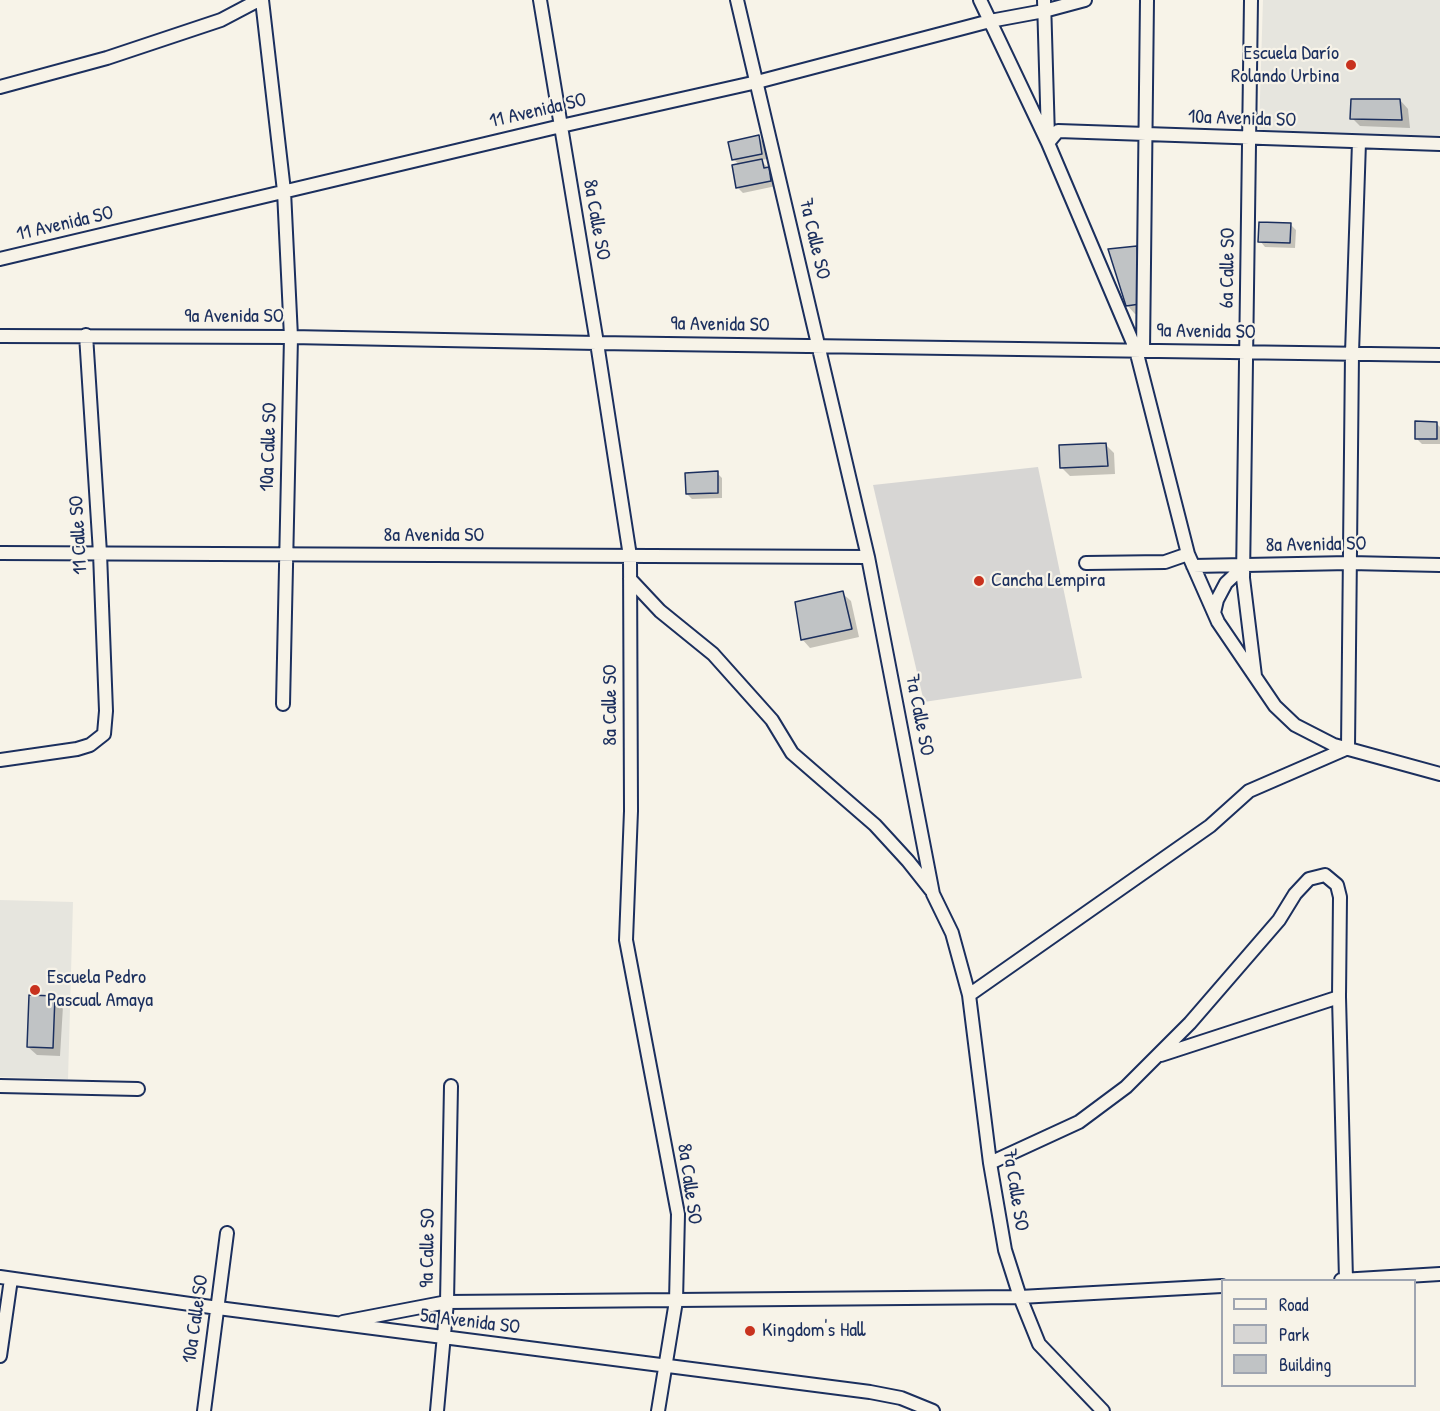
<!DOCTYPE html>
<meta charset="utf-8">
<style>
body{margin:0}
#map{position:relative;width:1440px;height:1411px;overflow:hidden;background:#f7f3e8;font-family:"Patrick Hand",sans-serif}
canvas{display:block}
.legend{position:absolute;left:1221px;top:1279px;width:195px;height:108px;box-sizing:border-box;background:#f7f3e8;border:2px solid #9fa5b1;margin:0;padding:8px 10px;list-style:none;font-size:18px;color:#1b2f5e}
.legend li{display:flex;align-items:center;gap:12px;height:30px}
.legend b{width:30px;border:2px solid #9fa5b1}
</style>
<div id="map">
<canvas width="1440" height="1411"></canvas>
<ul class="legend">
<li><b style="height:8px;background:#f7f3e8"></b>Road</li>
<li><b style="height:16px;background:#d7d6d4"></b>Park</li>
<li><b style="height:16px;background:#c0c3c5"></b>Building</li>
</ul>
</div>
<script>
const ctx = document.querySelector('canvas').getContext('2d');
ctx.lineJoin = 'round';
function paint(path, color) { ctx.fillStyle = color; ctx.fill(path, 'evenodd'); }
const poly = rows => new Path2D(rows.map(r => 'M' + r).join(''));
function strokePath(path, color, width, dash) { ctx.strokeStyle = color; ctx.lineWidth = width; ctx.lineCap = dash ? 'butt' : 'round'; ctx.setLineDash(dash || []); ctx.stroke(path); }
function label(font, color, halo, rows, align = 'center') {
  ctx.font = font + ' "Patrick Hand",sans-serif'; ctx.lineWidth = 4.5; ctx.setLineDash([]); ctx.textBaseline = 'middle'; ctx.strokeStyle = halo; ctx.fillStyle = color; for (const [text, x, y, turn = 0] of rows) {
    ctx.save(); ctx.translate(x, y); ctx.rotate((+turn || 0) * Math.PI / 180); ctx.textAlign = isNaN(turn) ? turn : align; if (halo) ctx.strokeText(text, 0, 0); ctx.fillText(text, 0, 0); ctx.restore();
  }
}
const built = poly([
 [1263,0,1440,0,1440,139,1259,130],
 [0,900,73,902,68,1079,0,1077]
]);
const green = poly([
 [1038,467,1082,678,924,702,873,485]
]);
const shadow = poly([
 [1400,100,1408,109,1410,128,1360,126,1352,118],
 [758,137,763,142,767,159,761,160,773,174,776,186,743,193,738,188,734,167,740,165,734,160],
 [1291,225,1296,230,1295,248,1265,247,1260,241],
 [1136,248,1144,256,1148,312,1135,314,1127,305],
 [1437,424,1440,427,1440,444,1422,444,1416,438],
 [1105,444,1114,453,1115,474,1070,476,1062,468],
 [717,473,722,478,722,498,692,499,687,494],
 [842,593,851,601,859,637,810,648,802,639],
 [54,998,63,1006,60,1056,37,1055,28,1047]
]);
const building = poly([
 [1351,99,1400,99,1402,120,1350,119,1351,99],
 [759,135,762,154,732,160,728,142,759,135],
 [762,159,764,168,769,167,771,181,736,188,732,165,762,159],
 [1259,222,1291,223,1290,243,1258,242,1259,222],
 [1137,246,1140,304,1126,306,1108,249,1137,246],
 [1415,421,1437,422,1437,439,1415,439,1415,421],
 [1106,443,1108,466,1060,468,1059,445,1106,443],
 [718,471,718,493,686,494,685,473,718,471],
 [843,591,852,629,801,640,795,602,843,591],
 [29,995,55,996,53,1048,27,1047,29,995]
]);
const street = poly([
 [262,0,284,191,291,337,283,704],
 [540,0,597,343,630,556,631,811,626,940,678,1214,676,1301,658,1411],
 [737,0,868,557,933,894,952,933,969,995,990,1163,1005,1250,1020,1297,1039,1344,1103,1411],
 [980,0,1048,143,1136,350,1188,554,1218,622,1275,706,1295,725,1334,745,1440,774],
 [1044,0,1048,137],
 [1251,0,1243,578,1255,676],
 [0,87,107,58,221,20,259,0],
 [1048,143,1058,131,1440,144],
 [0,259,561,126,757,82,990,21,1044,11,1085,0],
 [0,336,291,337,597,343,1440,355],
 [1143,351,1147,0],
 [0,553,868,557],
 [1086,563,1165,562,1188,554],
 [1193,566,1350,563,1440,565],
 [630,579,660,611,713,654,772,720,792,753,875,825,908,861,931,890],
 [1214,613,1217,600,1226,583,1244,566],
 [0,760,77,749,90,745,104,734,106,711,100,553,86,335],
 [969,995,1210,826,1249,791,1348,748,1352,353,1359,142],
 [1161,1055,1339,997],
 [0,1086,138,1089],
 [990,1163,1079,1122,1126,1087,1190,1023,1279,920,1295,894,1309,879,1325,875,1337,885,1340,897,1339,997,1346,1280],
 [0,1277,218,1308,870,1392,901,1398,933,1411],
 [1341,1280,1440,1274],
 [343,1322,447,1302,1020,1297,1222,1286],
 [0,1356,11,1279],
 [204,1411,227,1233],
 [437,1411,447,1302,451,1086]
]);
const markers = [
 [1351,65,6,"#c8321e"],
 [979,581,6,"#c8321e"],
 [35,990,6,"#c8321e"],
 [750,1331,6,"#c8321e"]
];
const poiNames = [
 ["Escuela Darío",1339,54,"right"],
 ["Rolando Urbina",1339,77,"right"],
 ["Cancha Lempira",991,581],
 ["Escuela Pedro",47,978],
 ["Pascual Amaya",47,1001],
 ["Kingdom's Hall",762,1331]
];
const streetNames = [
 ["11 Avenida SO",538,111,-13],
 ["10a Avenida SO",1242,119,2],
 ["8a Calle SO",596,220,80],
 ["11 Avenida SO",65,224,-13],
 ["7a Calle SO",814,239,77],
 ["6a Calle SO",1228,268,-89],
 ["9a Avenida SO",234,317],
 ["9a Avenida SO",720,325,1],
 ["9a Avenida SO",1206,332,1],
 ["10a Calle SO",269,447,-88],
 ["11 Calle SO",79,535,-93],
 ["8a Avenida SO",434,536],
 ["8a Avenida SO",1316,545,-1],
 ["8a Calle SO",611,705,-90],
 ["7a Calle SO",919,715,79],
 ["8a Calle SO",689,1184,82],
 ["7a Calle SO",1015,1190,81],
 ["9a Calle SO",428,1248,-89],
 ["10a Calle SO",196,1319,-82],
 ["5a Avenida SO",470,1322,7]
];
paint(built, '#e6e5de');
paint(green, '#d7d6d4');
paint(shadow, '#0003');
paint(building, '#c0c3c5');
strokePath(building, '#1b2f5e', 1.5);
strokePath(street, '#1b2f5e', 16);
strokePath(street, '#f7f3e8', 12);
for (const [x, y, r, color] of markers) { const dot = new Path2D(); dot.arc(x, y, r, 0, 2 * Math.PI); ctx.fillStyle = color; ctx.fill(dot); strokePath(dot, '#f7f3e8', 2); }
label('20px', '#1b2f5e', '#f7f3e8', poiNames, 'left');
label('20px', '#1b2f5e', '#f7f3e8', streetNames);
</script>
